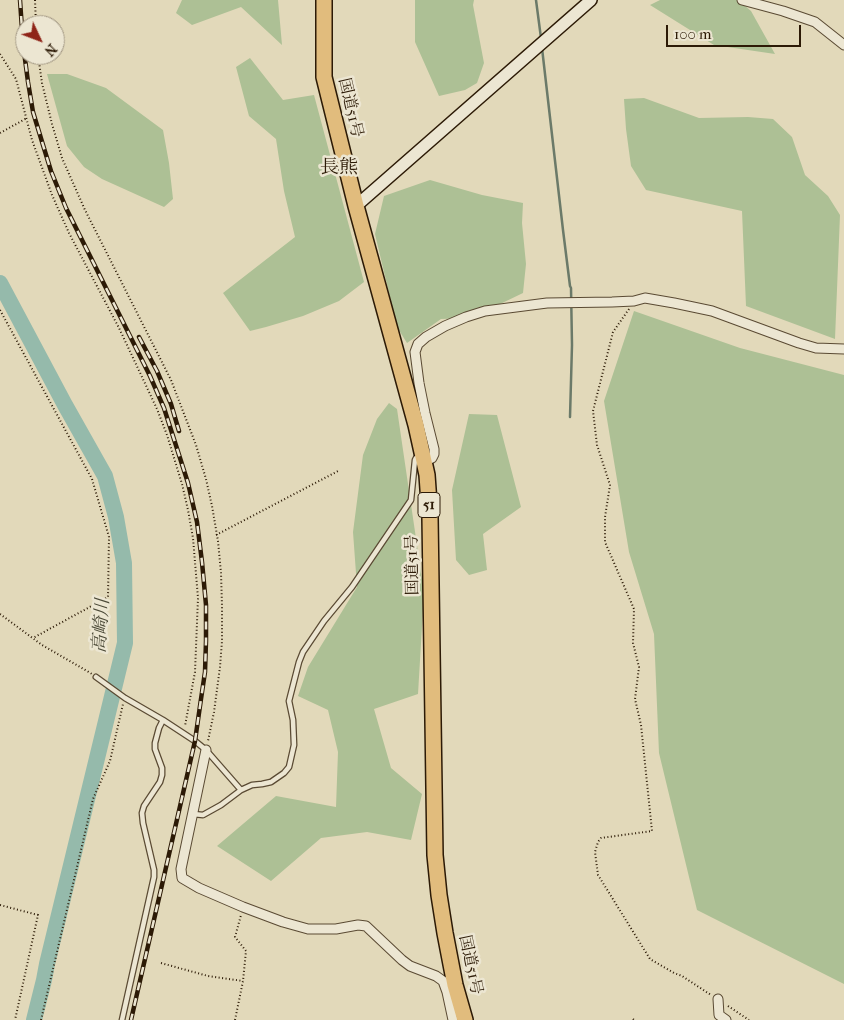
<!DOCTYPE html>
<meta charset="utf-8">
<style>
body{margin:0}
#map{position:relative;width:844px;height:1020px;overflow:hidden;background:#e2d9ba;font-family:"IM FELL French Canon",serif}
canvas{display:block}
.north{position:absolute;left:15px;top:15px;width:50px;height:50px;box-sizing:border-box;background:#ece6d2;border:1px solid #9f9480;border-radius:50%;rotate:133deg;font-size:14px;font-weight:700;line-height:20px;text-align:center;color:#2c1a06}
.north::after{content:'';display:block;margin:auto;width:18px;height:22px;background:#8f2418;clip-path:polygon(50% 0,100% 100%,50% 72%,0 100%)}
.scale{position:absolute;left:666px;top:25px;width:135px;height:22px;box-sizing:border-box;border:2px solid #2c1a06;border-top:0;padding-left:6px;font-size:15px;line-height:18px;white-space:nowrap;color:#2c1a06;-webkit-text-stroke:4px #ece6d2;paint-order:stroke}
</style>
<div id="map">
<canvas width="844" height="1020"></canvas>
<div class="north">N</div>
<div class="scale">100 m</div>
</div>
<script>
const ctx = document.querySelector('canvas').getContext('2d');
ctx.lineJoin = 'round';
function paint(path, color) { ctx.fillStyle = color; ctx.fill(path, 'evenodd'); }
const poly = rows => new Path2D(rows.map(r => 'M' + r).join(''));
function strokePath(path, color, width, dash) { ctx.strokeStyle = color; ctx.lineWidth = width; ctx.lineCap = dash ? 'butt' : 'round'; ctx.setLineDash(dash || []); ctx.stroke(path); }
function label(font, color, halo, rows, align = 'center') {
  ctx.font = font + ' "IM FELL French Canon","Noto Serif JP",serif'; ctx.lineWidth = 5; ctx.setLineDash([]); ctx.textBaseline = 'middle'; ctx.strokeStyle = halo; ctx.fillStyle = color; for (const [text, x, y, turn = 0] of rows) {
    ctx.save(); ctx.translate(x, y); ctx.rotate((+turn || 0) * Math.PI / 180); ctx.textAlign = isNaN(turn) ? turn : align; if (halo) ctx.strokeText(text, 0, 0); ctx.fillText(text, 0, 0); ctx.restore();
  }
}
const green = poly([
 [182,0,278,0,282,45,241,7,192,25,176,13],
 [415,0,474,0,473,5,484,63,477,83,465,90,439,96,415,42],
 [660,0,738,0,751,11,775,54,714,45,650,5],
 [250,58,283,100,314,95,364,282,339,301,303,316,266,327,250,331,223,293,295,237,284,191,276,139,249,116,236,67],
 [47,74,67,74,106,88,163,130,169,163,173,199,164,207,102,179,84,167,67,146],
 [644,98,699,118,748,117,773,119,792,137,805,175,828,196,840,215,835,339,746,306,742,211,646,190,631,166,626,129,624,99],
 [430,180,482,195,523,203,522,223,526,264,523,293,471,318,441,319,407,343,397,327,375,234,384,196],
 [634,311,740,348,844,375,844,984,697,910,659,753,654,634,629,552,604,401],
 [389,403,397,409,424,593,418,694,374,709,391,768,422,794,411,840,367,832,321,838,271,881,217,846,276,796,336,807,338,752,328,710,298,696,308,667,357,587,353,532,363,455,377,419],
 [469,414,497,415,521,507,483,534,487,570,469,575,456,560,452,490]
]);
const stream = poly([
 [536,0,541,38],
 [542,48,563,230,570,286,571,288,572,345,570,417]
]);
const river = poly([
 [0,283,65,405,105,476,116,517,124,563,125,643,47,964,44,980,34,1020]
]);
const path = poly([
 [35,0,36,25],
 [0,54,16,79,32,140,52,195,69,233,119,328,157,409,167,435,182,484,188,510,193,538,198,598,195,672,185,726],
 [38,55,42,83,52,124,62,158,85,210,171,380,196,445,206,479,212,506,218,541,221,573,222,606,222,641,220,667,214,712,208,741],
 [0,133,27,118],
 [629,309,613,332,593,411,597,445,610,485,605,517,605,542,634,609,633,643,639,667,635,699,641,725,652,831,601,838,598,842,595,852,598,875,650,959,674,973,682,976,711,995],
 [0,310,92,479,109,537,108,597,33,638],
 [216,535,340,470],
 [0,614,42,645,92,674],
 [0,905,38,915,15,1020],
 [161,963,208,976,243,981],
 [728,1006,749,1020],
 [633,1019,634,1020],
 [41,1020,93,799,110,761,123,704],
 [235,1020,243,981,246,951,235,937,241,915]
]);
const lane = poly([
 [96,677,125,698,163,720,195,741,206,750,241,790],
 [193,814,203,815,221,805,241,790,252,785,262,784,271,782,284,773,289,767,294,745,293,720,289,701,299,662,303,652,324,621,352,587,411,500,415,460,416,458,420,457],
 [122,1020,154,877,154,870,143,823,142,813,144,806,160,782,162,775,162,768,155,749,155,743,159,728,163,720]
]);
const street = poly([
 [742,0,783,11,815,22,844,45],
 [424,462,432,458,434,454,434,449,425,413,419,383,415,352,418,344,426,337,445,326,466,317,485,311,547,303,612,302,634,301,645,298,674,303,712,311,799,343,816,348,844,349],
 [206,750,181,869,182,878,199,888,243,907,283,922,308,929,336,929,358,925,366,926,402,960,410,966,436,976,443,981,447,992,453,1020],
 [718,999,719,1015,726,1020]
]);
const secondary = poly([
 [356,206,591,0]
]);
const highway = poly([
 [324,0,324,77,356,206,416,425,427,475,430,517,435,855,439,895,445,933,455,985,465,1020]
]);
const rail = poly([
 [20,0,23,44,28,82,33,112,43,145,51,171,66,208,150,376,164,408,188,483,197,522,202,562,206,605,206,641,205,672,201,699,195,741,131,1020],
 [139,337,157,371,171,404,179,431]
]);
const shields = [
 [429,505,22]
];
const shieldNames = [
 ["51",429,505]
];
const streetNames = [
 ["国道51号",350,108,77],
 ["国道51号",413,565,-91],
 ["国道51号",470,965,78]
];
const waterNames = [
 ["高崎川",102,626,-86]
];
const quarterNames = [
 ["長熊",339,168]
];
paint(green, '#adc095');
strokePath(stream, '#6b7a69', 2.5);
strokePath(river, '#95baab', 16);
strokePath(lane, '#5a4a33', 7);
strokePath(street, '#5a4a33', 11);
strokePath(secondary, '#2c1a06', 14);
strokePath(highway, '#2c1a06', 18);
strokePath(path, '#2c1a06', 2, [1, 2.5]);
strokePath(lane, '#ece6d2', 4.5);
strokePath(street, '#ece6d2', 9);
strokePath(secondary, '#ece6d2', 11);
strokePath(highway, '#e1bc7d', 15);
strokePath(rail, '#2c1a06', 4.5);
strokePath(rail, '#ece6d2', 2.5, [8]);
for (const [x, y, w] of shields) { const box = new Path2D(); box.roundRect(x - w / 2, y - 12.5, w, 25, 4); ctx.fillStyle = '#ece6d2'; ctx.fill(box); strokePath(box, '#2c1a06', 1); }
label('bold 15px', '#2c1a06', null, shieldNames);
label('16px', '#2c1a06', '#ece6d2', streetNames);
label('italic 18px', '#4c4a38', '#ece6d2', waterNames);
label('19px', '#2c1a06', '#ece6d2', quarterNames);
</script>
